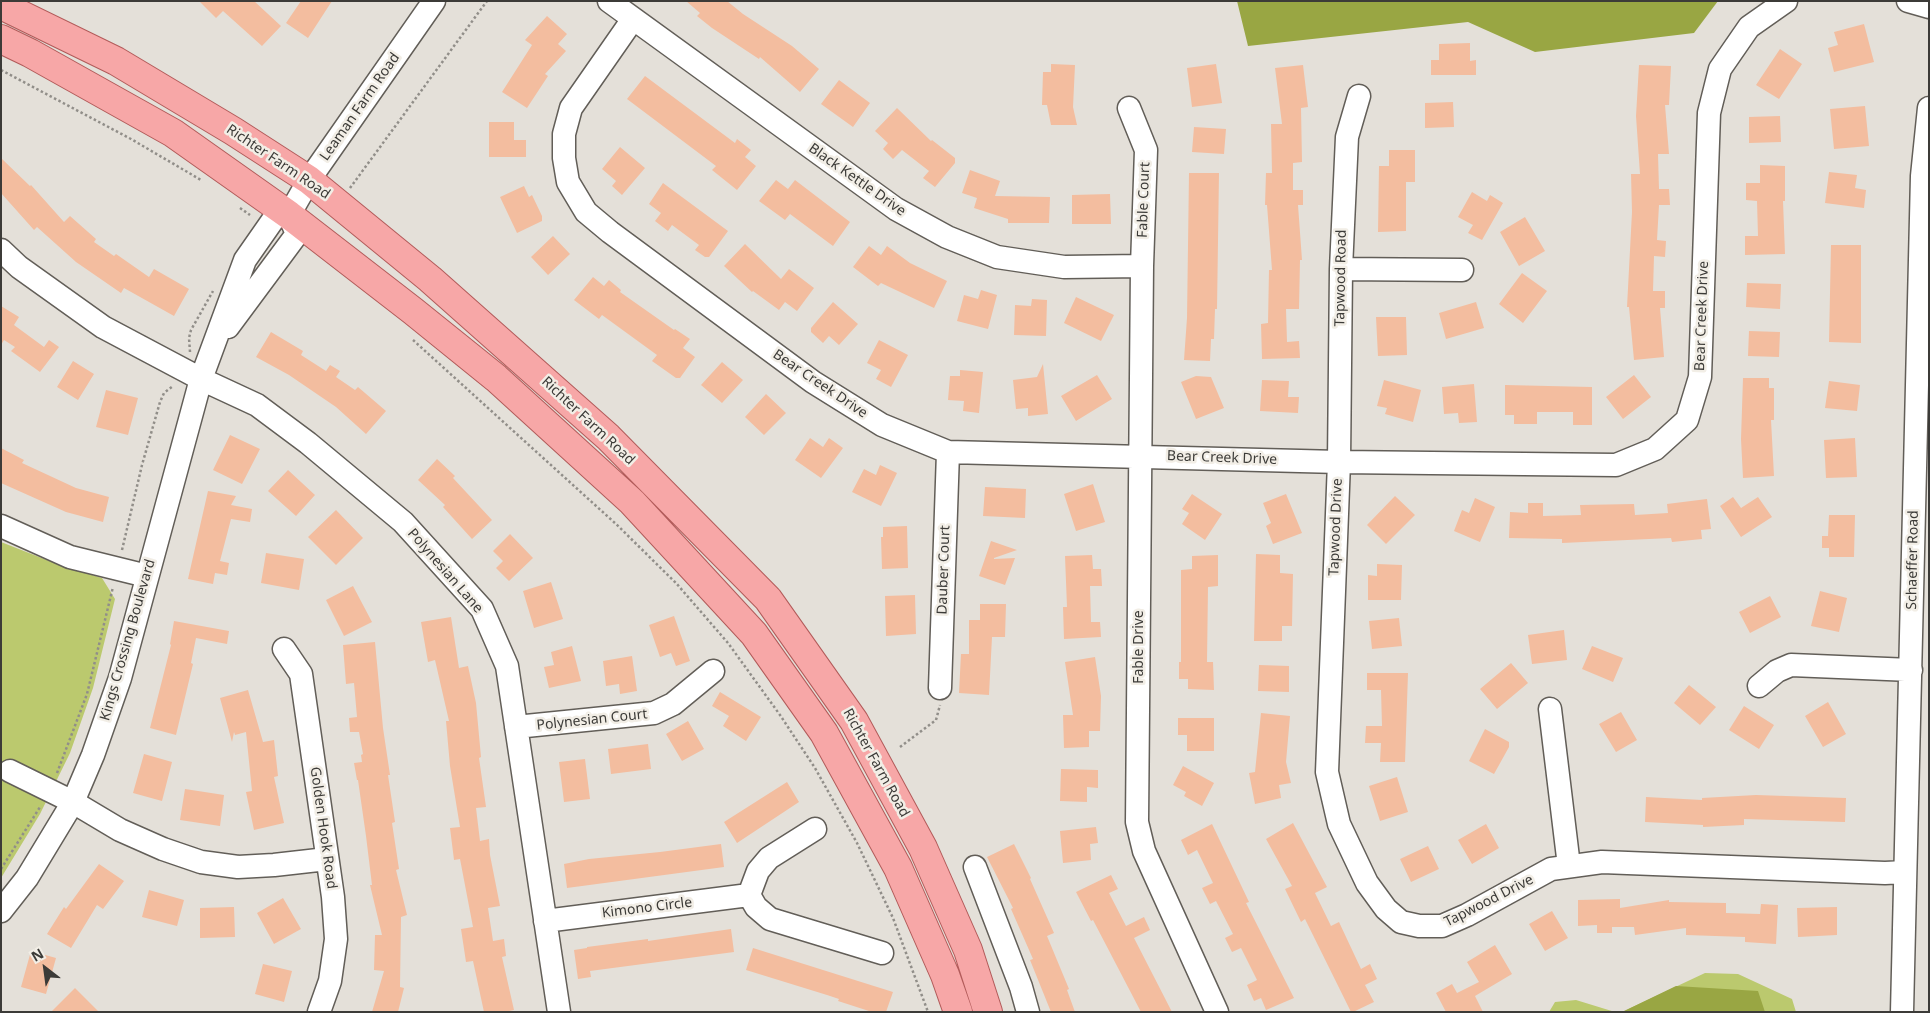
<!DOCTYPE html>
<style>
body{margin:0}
#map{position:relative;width:1930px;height:1013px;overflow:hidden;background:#e4e0d9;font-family:"Noto Sans",sans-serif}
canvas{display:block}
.frame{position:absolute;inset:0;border:2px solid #3c3b38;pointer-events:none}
.north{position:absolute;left:20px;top:943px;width:50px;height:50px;-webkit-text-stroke:4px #f2eee6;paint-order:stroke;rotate:330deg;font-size:14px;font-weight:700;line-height:20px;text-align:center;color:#3c3b38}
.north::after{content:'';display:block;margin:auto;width:18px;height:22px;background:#3c3b38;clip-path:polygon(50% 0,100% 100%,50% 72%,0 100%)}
</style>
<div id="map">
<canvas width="1930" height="1013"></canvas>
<div class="frame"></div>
<div class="north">N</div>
</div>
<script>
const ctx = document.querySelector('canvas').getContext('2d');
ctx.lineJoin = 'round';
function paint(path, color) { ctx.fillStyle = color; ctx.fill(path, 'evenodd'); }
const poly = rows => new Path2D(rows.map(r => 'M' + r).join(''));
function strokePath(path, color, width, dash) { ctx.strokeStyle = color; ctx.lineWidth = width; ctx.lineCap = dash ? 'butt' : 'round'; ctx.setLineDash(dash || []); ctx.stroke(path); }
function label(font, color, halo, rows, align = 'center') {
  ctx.font = font + ' "Noto Sans",sans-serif'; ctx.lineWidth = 5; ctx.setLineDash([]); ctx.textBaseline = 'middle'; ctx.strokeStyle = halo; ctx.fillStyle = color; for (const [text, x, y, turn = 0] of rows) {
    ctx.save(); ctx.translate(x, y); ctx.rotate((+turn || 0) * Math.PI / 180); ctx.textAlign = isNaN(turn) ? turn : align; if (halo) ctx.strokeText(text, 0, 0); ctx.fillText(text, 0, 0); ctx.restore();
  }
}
const green = poly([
 [1,542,62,566,102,578,115,599,93,688,70,753,40,814,1,878],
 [1705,973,1738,974,1792,999,1796,1012,1622,1012],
 [1576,1000,1615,1012,1549,1012,1555,1002]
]);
const forest = poly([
 [1237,1,1718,1,1694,33,1535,52,1468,22,1248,46],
 [1676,986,1758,991,1765,1012,1622,1012]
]);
const building = poly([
 [199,1,254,1,281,26,262,46,223,11,216,18],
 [301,1,332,1,308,38,286,23],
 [686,1,727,1,743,14,792,46,819,69,800,92,760,57,759,59,712,28,697,16,700,13],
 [547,16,567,34,558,44,566,51,545,74,548,76,527,108,502,92,532,45,525,40],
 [1864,24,1874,62,1834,72,1828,48,1838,45,1834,32],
 [1470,43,1470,61,1476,60,1476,75,1431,75,1431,60,1439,60,1439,44],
 [1780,49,1802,64,1779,99,1756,85],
 [1051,64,1075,65,1073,107,1077,125,1051,125,1047,105,1042,105,1043,72,1051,72],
 [1216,64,1222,103,1192,107,1187,68],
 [1303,65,1308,107,1301,108,1302,162,1293,163,1293,190,1303,190,1303,205,1298,205,1302,260,1300,260,1299,309,1286,309,1287,342,1299,341,1300,358,1262,359,1261,324,1268,323,1269,270,1272,270,1267,205,1265,205,1266,173,1272,173,1271,124,1282,124,1275,68],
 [1639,65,1671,66,1669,105,1665,105,1669,154,1658,154,1659,189,1669,189,1670,205,1659,205,1657,240,1666,241,1665,257,1654,256,1653,291,1665,291,1665,308,1660,308,1664,357,1634,360,1629,307,1627,307,1632,212,1631,174,1640,174,1636,116],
 [645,76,735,143,737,139,751,150,745,157,756,166,737,190,712,170,716,166,627,99],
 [839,80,870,103,853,127,821,104],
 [1453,102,1454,127,1425,128,1425,103],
 [1865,106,1869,146,1834,149,1830,109],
 [897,108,931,141,932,140,955,158,955,163,935,187,923,178,929,171,902,150,893,159,883,149,888,143,875,131],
 [1780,116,1781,142,1749,143,1749,117],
 [489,122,514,122,514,140,526,140,526,157,489,157],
 [1194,127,1226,129,1224,154,1192,152],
 [620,147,645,168,622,195,612,186,616,181,602,169],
 [1389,150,1415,150,1415,182,1406,182,1406,231,1378,232,1379,166,1389,166],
 [1,158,30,186,31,185,64,222,70,216,96,239,94,242,114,256,116,254,149,277,154,269,189,289,174,316,124,288,121,293,76,262,37,227,34,230,1,193],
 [1760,165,1785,166,1785,201,1783,201,1785,254,1745,255,1745,236,1758,236,1757,201,1746,200,1746,183,1760,183],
 [970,170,1000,181,995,196,1050,197,1049,223,1008,223,1008,219,974,208,977,198,962,193],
 [1829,172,1857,175,1855,188,1866,190,1864,208,1825,203],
 [1189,173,1219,173,1217,309,1215,309,1214,339,1211,339,1210,361,1184,360,1187,318],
 [776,180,788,189,795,180,850,222,833,246,790,214,785,220,759,201],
 [663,183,728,231,709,257,705,257,695,250,699,245,672,225,668,231,655,221,661,213,649,204],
 [524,186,529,197,532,195,542,216,542,221,517,233,500,197],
 [1472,192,1487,201,1490,195,1503,203,1482,240,1468,233,1473,225,1458,217],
 [1110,194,1111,224,1072,224,1072,195],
 [1525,217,1545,251,1519,266,1500,232],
 [553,236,570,254,548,275,531,257],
 [745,244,781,279,789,269,814,288,797,311,785,302,779,310,753,291,752,292,724,266],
 [1831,245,1861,245,1861,343,1829,342],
 [869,246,881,255,887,246,910,263,947,281,934,308,881,283,878,286,853,267],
 [1522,273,1547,291,1523,323,1499,304],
 [593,277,604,286,609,280,621,290,620,292,674,330,675,329,690,339,683,348,695,357,680,378,676,378,652,361,657,355,602,315,599,319,574,300],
 [1747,283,1781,284,1780,309,1746,307],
 [981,290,997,295,988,329,957,321,964,295,978,299],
 [1076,297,1114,315,1101,341,1064,323],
 [1032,299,1047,300,1046,336,1014,335,1015,305,1031,306],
 [833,302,858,324,839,345,829,336,823,343,811,332,811,328],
 [1476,302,1484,328,1446,339,1439,313],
 [1,306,19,317,14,325,44,347,49,340,59,347,40,372,11,351,15,347,4,340,1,345],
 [1376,317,1406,317,1407,355,1378,356],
 [1749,331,1780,332,1779,357,1748,356],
 [271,332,303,351,301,355,326,371,330,365,340,371,336,377,355,390,358,387,386,411,366,434,336,407,289,375,256,357],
 [879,340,908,355,891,387,876,379,881,370,867,363],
 [73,361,94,374,78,400,57,387],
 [722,362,743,380,722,403,701,385],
 [1043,364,1048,414,1028,416,1028,408,1016,409,1013,380,1037,377],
 [960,370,983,372,979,413,963,411,964,401,948,400,950,376,960,376],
 [1097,375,1112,399,1076,421,1061,396],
 [1634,375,1651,397,1623,419,1606,397],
 [1196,376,1211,377,1224,408,1196,419,1181,382],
 [1743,378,1769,378,1769,388,1774,388,1774,420,1771,420,1774,476,1743,478,1741,439],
 [1262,380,1289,381,1288,397,1299,397,1298,413,1260,411],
 [1384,380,1421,390,1413,422,1385,414,1387,408,1377,406],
 [1829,381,1860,385,1857,411,1825,408],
 [1474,384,1477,422,1459,423,1458,413,1444,414,1442,387],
 [1505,385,1592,387,1592,425,1573,425,1573,412,1537,412,1537,424,1514,424,1514,415,1505,415],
 [106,390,138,398,128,435,96,427],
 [766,394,786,413,764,435,745,417],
 [230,435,260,449,242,484,213,470],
 [810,438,823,447,829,438,843,448,821,478,795,460],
 [1855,438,1857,477,1826,478,1824,440],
 [1,448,24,460,22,463,76,488,109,497,103,522,66,512,1,483],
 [437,459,455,476,453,478,492,520,472,539,443,507,445,505,418,480],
 [880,465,897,473,881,506,852,492,864,469,876,475],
 [288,470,315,495,296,516,268,491],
 [1093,484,1105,522,1076,531,1064,494],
 [985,487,1026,489,1025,518,983,516],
 [208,491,236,496,231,505,252,509,250,522,231,519,220,561,229,563,227,575,215,573,213,584,188,579],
 [1192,494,1222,514,1205,540,1182,524,1189,513,1182,509],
 [1286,494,1302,533,1273,544,1266,526,1271,523,1263,503],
 [1395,496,1415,515,1386,544,1367,525],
 [1733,497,1741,508,1758,497,1772,517,1741,537,1720,506],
 [1475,498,1495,507,1480,542,1454,531,1462,510,1469,513],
 [1707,499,1711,529,1701,530,1702,539,1672,542,1671,538,1562,543,1562,539,1509,538,1510,512,1528,513,1528,503,1543,503,1543,516,1581,515,1580,505,1634,504,1635,515,1668,513,1667,504],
 [336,510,363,538,336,565,308,537],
 [1829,515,1855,515,1854,557,1829,557,1829,548,1822,548,1822,536,1828,536],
 [907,526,908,568,882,569,881,537,883,537,883,527],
 [510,534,533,558,509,581,496,568,503,561,493,551],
 [991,541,1017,550,994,558,994,559,1015,558,1005,585,979,576],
 [266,553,304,559,299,590,261,583],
 [1256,554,1280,555,1280,573,1293,574,1292,626,1282,626,1282,641,1254,641],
 [1092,555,1093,569,1101,569,1102,586,1090,586,1091,622,1100,622,1101,637,1064,639,1063,607,1067,607,1065,556],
 [1218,555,1218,586,1208,587,1207,662,1213,662,1214,690,1188,689,1188,679,1179,679,1179,662,1181,662,1181,570,1192,569,1192,556],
 [1377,564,1402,565,1401,600,1368,600,1368,575,1377,576],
 [551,582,563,619,534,628,523,591],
 [353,586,372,622,344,636,326,600],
 [1820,591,1847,598,1839,632,1811,626],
 [915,595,916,634,886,636,885,596],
 [1770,596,1781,617,1750,633,1739,612],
 [980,604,1006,604,1005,637,992,637,989,695,959,693,961,654,969,654,969,620,980,620],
 [674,616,690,661,676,666,671,653,660,657,649,625],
 [451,617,459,668,468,666,476,703,481,757,479,758,486,807,476,808,480,841,489,839,490,855,500,906,488,908,493,941,504,939,506,956,502,957,514,1010,504,1012,484,1012,473,961,466,962,461,929,473,927,460,859,454,860,450,828,460,827,450,766,446,721,449,721,435,660,428,662,421,622],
 [1399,618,1402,646,1372,649,1369,621],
 [174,621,229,631,227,644,196,638,191,663,193,664,176,735,150,728,171,645,170,644],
 [1564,630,1567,660,1532,664,1528,635],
 [375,642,383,728,390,775,388,775,395,822,392,823,399,869,396,870,407,915,401,917,400,987,404,988,398,1012,372,1012,384,971,374,970,375,935,382,935,370,885,372,885,366,836,358,780,357,780,354,763,362,762,361,755,363,754,359,732,350,732,349,718,357,717,354,683,346,684,343,645],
 [572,646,581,681,549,688,544,667,554,665,551,652],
 [1592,646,1623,658,1613,682,1582,669],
 [632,656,637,691,620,694,619,684,606,686,603,661],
 [1095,657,1101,696,1100,731,1089,731,1089,747,1064,748,1063,715,1073,715,1065,662],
 [1511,663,1528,683,1497,709,1480,689],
 [1259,665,1289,666,1289,692,1258,691],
 [1367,673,1408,673,1405,762,1380,762,1381,743,1365,743,1366,726,1382,726,1381,690,1367,690],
 [1689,685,1716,707,1700,725,1674,703],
 [248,690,263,742,274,740,278,776,274,777,284,823,254,830,246,792,252,791,246,732,235,735,234,732,232,742,220,698],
 [720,692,761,717,746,741,723,726,729,716,712,706],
 [1828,702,1846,734,1823,747,1805,716],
 [1744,706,1774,725,1759,749,1729,730],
 [1621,712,1637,740,1616,752,1599,724],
 [1261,713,1290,716,1286,762,1291,783,1279,785,1281,798,1255,804,1249,773,1255,772],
 [1178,718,1214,718,1214,751,1187,751,1187,735,1178,735],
 [688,721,704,749,682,761,666,734],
 [1485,729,1509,742,1509,747,1494,774,1469,761],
 [648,744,651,769,611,774,608,749],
 [144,754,172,762,162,801,133,793],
 [585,759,590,799,564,802,559,762],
 [1183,766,1214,783,1202,806,1184,796,1186,792,1173,785],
 [1061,769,1098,770,1098,788,1087,787,1087,802,1060,801],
 [1397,777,1408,812,1380,821,1369,786],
 [787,782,799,802,737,843,724,822],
 [185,789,224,795,220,826,180,820],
 [1756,795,1846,798,1845,822,1744,819,1744,825,1703,827,1703,825,1645,822,1646,797,1702,800,1702,798],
 [1293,823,1327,887,1315,893,1331,926,1339,922,1361,969,1370,964,1377,979,1365,985,1374,1002,1353,1012,1351,1012,1305,919,1301,922,1285,889,1292,886,1266,839],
 [1212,824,1249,902,1246,903,1294,998,1266,1010,1261,998,1254,1001,1247,985,1257,980,1241,948,1232,952,1225,938,1233,934,1216,901,1210,904,1202,888,1213,883,1197,850,1188,855,1181,840],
 [1486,824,1499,848,1472,864,1458,840],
 [1096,827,1098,843,1090,844,1091,860,1063,863,1060,831],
 [721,844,724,867,567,888,564,864,589,859,660,852],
 [1014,844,1031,878,1030,879,1054,933,1047,936,1069,989,1067,990,1075,1012,1051,1012,1030,960,1033,959,1011,909,1013,908,987,857],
 [1428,846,1439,869,1411,882,1400,859],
 [99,864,124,881,103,909,97,905,71,948,47,934,64,907,66,909],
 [1111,875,1118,889,1109,893,1126,926,1144,917,1150,930,1134,938,1172,1012,1141,1012,1093,920,1091,921,1076,892],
 [149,890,184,900,177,926,142,917],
 [283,898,301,929,274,944,257,913],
 [1620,899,1620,908,1669,900,1669,902,1726,903,1726,913,1760,914,1761,904,1778,905,1776,944,1745,942,1745,937,1686,935,1686,928,1635,935,1634,927,1612,927,1612,933,1597,933,1597,925,1578,926,1578,900],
 [234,907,235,937,200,938,200,908],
 [1837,907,1837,935,1798,937,1797,908],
 [1552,911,1568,938,1545,951,1529,924],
 [731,929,734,952,590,971,591,977,578,979,574,950,587,948,587,947,648,939,648,941],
 [1495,945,1512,974,1475,996,1483,1012,1446,1012,1436,993,1452,984,1457,993,1479,982,1467,962],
 [753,948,893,992,886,1012,872,1012,838,1001,839,999,827,995,746,970],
 [31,951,56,958,46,994,21,987],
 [263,964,292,971,284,1002,255,994],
 [75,988,99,1012,51,1012]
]);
const path = poly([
 [1,70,131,139,201,180],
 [350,188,487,1],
 [240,208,250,215],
 [413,340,616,524,676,583,728,643,780,715,815,768,857,843,893,918,928,1012],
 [190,352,189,338,191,330,213,291],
 [122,550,142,465,160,402,164,393,173,386],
 [900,747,936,720,940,705],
 [57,773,87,694,113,587],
 [1,869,40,807]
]);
const minor = poly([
 [609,1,896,209,947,237,997,257,1064,267,1142,266],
 [1908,1,1929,7],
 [633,19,571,108,564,134,564,158,568,182,586,212,610,232,813,382,882,425,948,452,1339,462,1616,465,1655,449,1687,420,1700,377,1709,113,1720,69,1749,27,1786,1],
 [1359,96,1347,137,1341,269,1339,462,1327,772,1339,824,1367,883,1386,909,1401,922,1419,926,1442,926,1467,915,1551,869,1602,862,1885,873,1905,872],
 [1129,108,1146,150,1142,266,1137,822,1144,851,1217,1012],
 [289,215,309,180,434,1],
 [1,250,19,267,103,327,201,379,257,405,308,443,403,522,482,609,507,666,559,1012],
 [1341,269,1462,270],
 [228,327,297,234,289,215],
 [1,526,70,557,147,576],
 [284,649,301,674,333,897,336,939,330,981,319,1012],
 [1759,686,1777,671,1791,665,1911,670],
 [940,688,948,452],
 [1550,709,1569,866],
 [516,727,654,713,673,704,713,671],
 [10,771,73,802,120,830,163,849,201,862,238,867,274,865,327,859],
 [975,867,1021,987,1028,1012],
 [749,895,758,871,769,858,815,829],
 [1,911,27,878,73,802,93,755,120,678,201,379,245,260,275,217,289,215],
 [545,921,749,895,756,907,770,919,882,953],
 [1902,1012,1922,176,1929,108]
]);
const major = poly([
 [1,5,116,61,233,131,309,180,430,279,608,437,768,599,854,721,923,848,968,950,988,1012],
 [1,39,30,53,173,133,289,215,413,311,496,378,632,502,754,634,824,733,898,868,945,975,958,1012]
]);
const streetNames = [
 ["Leaman Farm Road",360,107,-55],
 ["Richter Farm Road",278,162,34],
 ["Black Kettle Drive",857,180,35],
 ["Fable Court",1144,200,-88],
 ["Tapwood Road",1341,278,-89],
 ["Bear Creek Drive",1702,316,-88],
 ["Bear Creek Drive",820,384,34],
 ["Richter Farm Road",588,421,43],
 ["Bear Creek Drive",1222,458,2],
 ["Tapwood Drive",1336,527,-88],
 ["Schaeffer Road",1913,560,-89],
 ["Dauber Court",944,570,-88],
 ["Polynesian Lane",445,571,49],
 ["Kings Crossing Boulevard",128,640,-74],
 ["Fable Drive",1139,647,-90],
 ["Polynesian Court",592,720,-6],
 ["Richter Farm Road",876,763,61],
 ["Golden Hook Road",323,828,82],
 ["Tapwood Drive",1489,901,-27],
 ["Kimono Circle",647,908,-7]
];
paint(green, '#bbc96e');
paint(forest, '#99a643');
paint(building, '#f3bd9f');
strokePath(minor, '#625e58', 25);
strokePath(major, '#b25b5a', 30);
strokePath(path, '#918e89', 2.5, [2.5, 2.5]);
strokePath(minor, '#fff', 22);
strokePath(major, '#f7a7a7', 28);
label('14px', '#3c3b38', '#f2eee6', streetNames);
</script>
